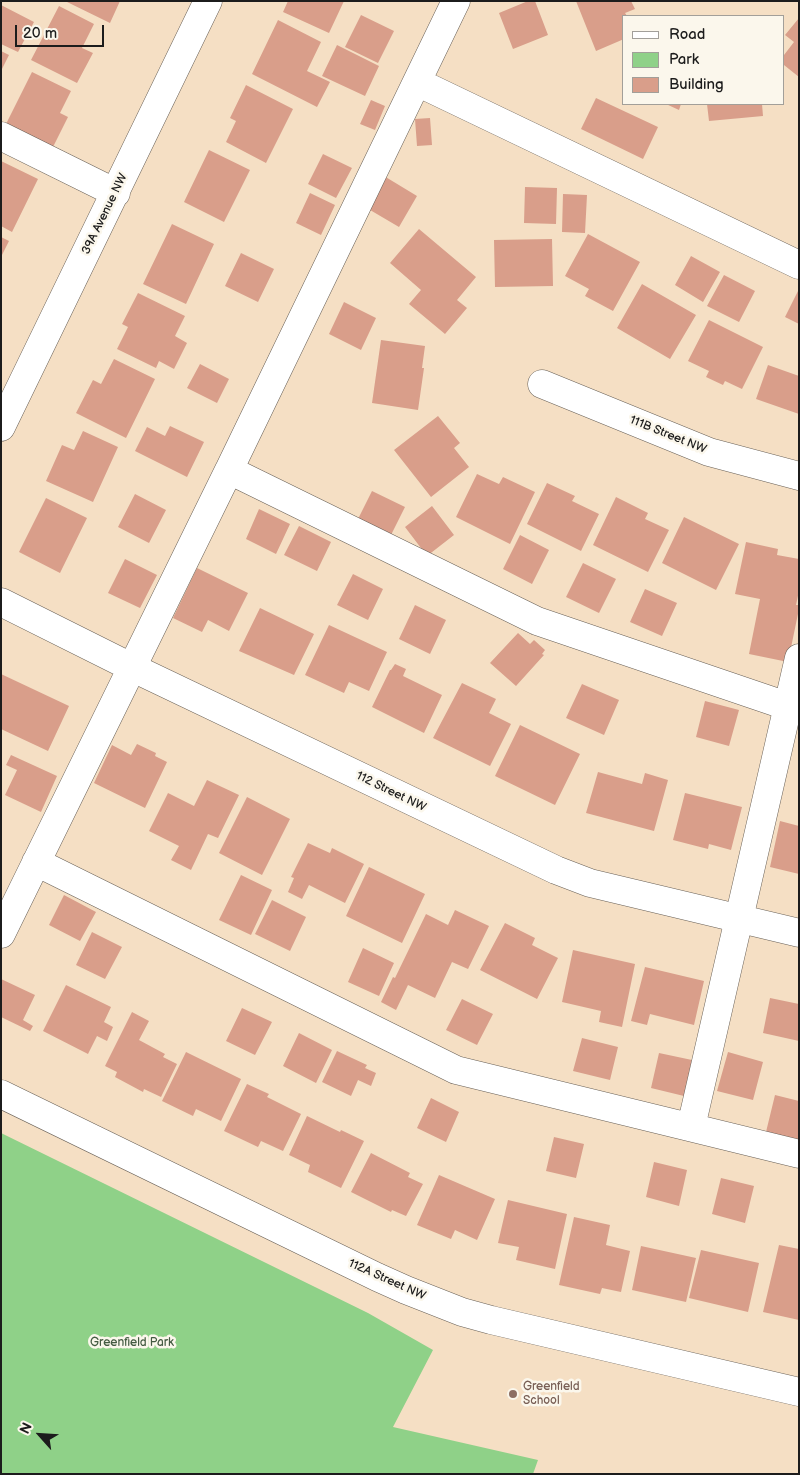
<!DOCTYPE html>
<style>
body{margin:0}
#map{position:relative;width:800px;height:1475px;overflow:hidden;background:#f5dfc4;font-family:"Balsamiq Sans",sans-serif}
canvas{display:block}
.frame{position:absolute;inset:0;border:2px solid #1c1c1c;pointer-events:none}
.legend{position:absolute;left:622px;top:15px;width:162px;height:90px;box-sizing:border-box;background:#fbf7ec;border:1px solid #a29f99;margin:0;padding:6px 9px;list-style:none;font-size:15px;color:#1c1c1c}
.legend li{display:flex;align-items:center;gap:10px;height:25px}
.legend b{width:25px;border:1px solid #a29f99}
.north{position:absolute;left:15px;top:1410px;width:50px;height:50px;-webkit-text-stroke:4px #fbf7ec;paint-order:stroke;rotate:296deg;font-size:14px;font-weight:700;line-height:20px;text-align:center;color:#1c1c1c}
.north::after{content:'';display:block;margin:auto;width:18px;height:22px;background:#1c1c1c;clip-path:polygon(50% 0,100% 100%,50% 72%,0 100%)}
.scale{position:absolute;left:15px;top:25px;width:89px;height:22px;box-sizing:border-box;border:2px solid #1c1c1c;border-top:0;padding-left:6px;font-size:15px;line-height:18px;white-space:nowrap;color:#1c1c1c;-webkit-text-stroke:4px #fbf7ec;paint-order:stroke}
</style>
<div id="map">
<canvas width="800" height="1475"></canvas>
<div class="frame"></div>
<ul class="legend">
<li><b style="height:6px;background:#fff"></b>Road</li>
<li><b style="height:14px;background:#8fd188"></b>Park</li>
<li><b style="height:14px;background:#d99e8a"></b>Building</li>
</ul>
<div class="north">N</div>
<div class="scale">20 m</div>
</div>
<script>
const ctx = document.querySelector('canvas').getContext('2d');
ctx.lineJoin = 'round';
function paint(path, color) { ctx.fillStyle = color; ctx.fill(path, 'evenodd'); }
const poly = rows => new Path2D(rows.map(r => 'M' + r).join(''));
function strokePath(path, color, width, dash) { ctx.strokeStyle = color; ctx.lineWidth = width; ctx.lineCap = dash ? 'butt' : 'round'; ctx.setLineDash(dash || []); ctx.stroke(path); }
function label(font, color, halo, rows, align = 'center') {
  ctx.font = font + ' "Balsamiq Sans",sans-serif'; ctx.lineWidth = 5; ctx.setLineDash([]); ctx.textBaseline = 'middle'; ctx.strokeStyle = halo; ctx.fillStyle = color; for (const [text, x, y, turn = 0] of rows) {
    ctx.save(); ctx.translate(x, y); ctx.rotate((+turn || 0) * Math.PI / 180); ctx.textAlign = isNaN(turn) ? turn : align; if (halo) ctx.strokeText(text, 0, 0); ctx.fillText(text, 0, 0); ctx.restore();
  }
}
const green = poly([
 [1,1133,368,1313,433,1350,393,1427,538,1460,533,1474,1,1474]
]);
const building = poly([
 [65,1,120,1,110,23],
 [288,1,344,1,329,33,283,12],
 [528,1,535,1,548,35,513,49,499,13],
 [576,1,631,1,635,9,625,13,627,16,624,16,624,39,596,51],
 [1,5,34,22,18,52,1,44],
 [59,6,94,24,82,48,93,53,77,83,31,60],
 [361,15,394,31,378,63,345,47],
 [799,18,799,77,784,65,784,55,794,42,785,35],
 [278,20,321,42,307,71,330,82,317,107,252,74],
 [337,45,379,66,365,96,322,76],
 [1,51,9,55,1,71],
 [32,72,71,91,60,113,68,117,53,147,6,124],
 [246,85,293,109,266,163,226,142,236,121,230,118],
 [596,98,658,127,643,159,581,129],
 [371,100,385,106,375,130,360,124],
 [666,104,681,104,679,110],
 [707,104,762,104,763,116,709,121],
 [430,118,432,145,417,146,415,119],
 [209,150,250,170,224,222,184,202],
 [323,154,352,168,336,198,308,184],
 [1,161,38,179,12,232,1,226],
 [384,176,417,196,399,227,365,207],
 [525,187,557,188,556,224,524,223],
 [310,193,335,205,321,235,296,223],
 [563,194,587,195,585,233,562,232],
 [172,224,214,244,186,304,143,284],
 [419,229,476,277,457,300,467,308,445,334,409,304,421,290,390,263],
 [588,234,640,262,613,311,585,296,589,289,565,276],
 [1,237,9,241,1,257],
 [552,239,553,286,495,287,494,240],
 [241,253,274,269,258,302,225,286],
 [691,256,720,272,703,302,675,285],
 [724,275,755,291,739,322,707,306],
 [642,284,696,315,670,359,617,328],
 [799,289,799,324,785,317],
 [138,293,185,316,175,336,187,343,174,369,159,361,156,368,117,349,128,327,122,324],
 [344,302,376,318,361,350,329,334],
 [709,320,763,347,742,389,725,381,723,385,706,377,709,371,688,361],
 [381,340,425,346,422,368,424,368,418,410,372,403],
 [114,359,155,379,126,438,76,413,93,380,101,384],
 [200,364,229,379,217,403,187,388],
 [768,365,799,376,799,414,756,399],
 [438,416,460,443,454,448,469,467,431,497,394,450],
 [170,426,204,442,187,477,135,451,147,427,165,436],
 [83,431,118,447,93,502,46,481,62,445,74,450],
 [477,474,499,484,503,477,535,492,510,544,456,517],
 [547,483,575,496,572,501,599,514,581,551,527,524],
 [372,491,405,507,390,537,357,521],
 [135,494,166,510,149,543,118,527],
 [616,497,648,513,645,519,669,530,648,572,593,545],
 [46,498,87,518,60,573,19,552],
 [432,506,454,535,427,556,405,527],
 [259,509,290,524,276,554,246,539],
 [684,517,739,544,716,590,662,563],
 [299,526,331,542,317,571,284,555],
 [520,535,549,550,532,584,503,569],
 [746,542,778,549,777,555,799,559,799,591,796,605,799,605,799,609,788,662,749,654,760,599,735,594],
 [125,559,157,575,140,608,108,593],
 [583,563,616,579,599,613,566,597],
 [197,568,248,593,229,631,208,620,202,632,173,618],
 [353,574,383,589,368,620,337,605],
 [645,589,677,603,662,636,630,622],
 [415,605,446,620,430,654,399,639],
 [260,608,314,634,294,675,239,651],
 [329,625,387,652,369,691,349,682,344,693,305,675],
 [518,633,530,644,534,640,545,650,542,654,544,655,516,686,490,663],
 [395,664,406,669,403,676,442,695,424,733,372,707,390,670,391,670],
 [1,674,69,706,48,751,1,729],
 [462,683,496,699,489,713,511,724,490,766,433,738],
 [582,684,619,700,604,735,566,718],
 [705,701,739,710,729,746,696,737],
 [520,725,580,754,555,805,495,776],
 [137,744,156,753,155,756,167,762,145,808,94,783,112,745,131,755],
 [11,755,57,776,41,812,5,795,17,770,6,765],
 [598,772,642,784,645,773,668,780,654,831,586,813],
 [207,780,239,795,218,838,208,834,191,870,171,860,179,846,149,831,168,793,194,806],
 [685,793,742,807,731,850,709,844,708,849,673,840],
 [247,797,290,819,262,875,219,853],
 [780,821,799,826,799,874,770,867],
 [308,843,330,853,332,848,364,864,345,903,309,885,302,899,288,892,294,878,291,877],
 [369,867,425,894,402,943,346,916],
 [241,875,272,890,251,935,219,920],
 [64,895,96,912,80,941,49,925],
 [272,900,306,917,290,951,255,934],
 [455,910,489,926,468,969,452,962,435,998,408,985,396,1010,381,1002,393,977,395,978,426,914,448,925],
 [505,923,535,938,532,945,558,958,537,999,480,970],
 [92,932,122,947,105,979,76,965],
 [363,948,394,963,379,996,348,982],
 [573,950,635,964,622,1027,599,1022,601,1011,562,1002],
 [645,967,704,981,694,1025,650,1014,647,1025,631,1021],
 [1,979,35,995,23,1020,33,1026,30,1031,1,1017],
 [66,985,111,1007,104,1022,113,1027,107,1041,97,1036,88,1054,43,1031],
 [770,998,799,1004,799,1041,763,1033],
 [462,999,493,1014,477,1045,446,1030],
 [242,1008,272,1022,255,1055,226,1041],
 [132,1012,149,1021,139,1040,165,1054,163,1057,177,1064,161,1097,144,1089,143,1092,115,1077,117,1072,105,1066],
 [299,1033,332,1050,316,1083,283,1066],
 [582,1038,618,1047,610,1080,573,1071],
 [337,1051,367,1065,365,1068,376,1073,371,1086,358,1080,351,1096,322,1082],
 [186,1052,241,1079,221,1121,196,1109,193,1116,162,1101],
 [728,1052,763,1062,753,1100,717,1091],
 [659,1053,692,1060,684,1096,651,1088],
 [247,1084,269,1094,267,1097,301,1114,283,1151,261,1141,258,1147,224,1131],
 [775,1095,799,1101,799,1140,766,1132],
 [431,1098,459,1112,446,1142,417,1128],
 [307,1116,340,1132,341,1130,364,1141,341,1188,308,1172,310,1165,289,1155],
 [554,1137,584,1144,576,1178,546,1171],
 [371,1153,410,1173,408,1177,423,1184,406,1216,392,1210,391,1212,351,1192],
 [654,1162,687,1170,679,1206,646,1197],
 [439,1175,495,1199,477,1240,455,1230,451,1239,417,1225],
 [721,1178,754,1186,745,1223,712,1214],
 [508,1200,567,1214,555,1269,516,1260,519,1247,498,1243],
 [574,1217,610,1225,606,1245,630,1251,621,1292,602,1288,600,1294,559,1285],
 [779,1245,799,1249,799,1320,763,1312],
 [641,1246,696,1258,686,1302,632,1290],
 [701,1250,759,1263,748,1312,689,1298]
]);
const minor = poly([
 [456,1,229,470,537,621,787,706],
 [417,82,799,265],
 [1,136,116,193],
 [542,384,709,452,799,476],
 [1,427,208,1],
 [1,602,131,667,556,870,590,883,799,933],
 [36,862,456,1070,799,1154],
 [1,934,229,470],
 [1,1094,377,1277,406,1290,462,1312,491,1320,799,1392],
 [691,1127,799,658]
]);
const markers = [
 [513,1394,5,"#8d6e63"]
];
const streetNames = [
 ["39A Avenue NW",105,214,-64],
 ["111B Street NW",668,435,22],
 ["112 Street NW",391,792,26],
 ["112A Street NW",387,1280,24]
];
const parkNames = [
 ["Greenfield Park",132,1343]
];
const educationNames = [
 ["Greenfield",523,1387],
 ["School",523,1401]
];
paint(green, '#8fd188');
paint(building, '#d99e8a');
strokePath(minor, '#686057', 29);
strokePath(minor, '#fff', 28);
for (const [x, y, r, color] of markers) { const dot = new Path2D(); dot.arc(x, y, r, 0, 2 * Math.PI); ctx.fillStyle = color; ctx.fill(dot); strokePath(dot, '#fbf7ec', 2); }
label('12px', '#1c1c1c', '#fbf7ec', streetNames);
label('12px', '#445b42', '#fbf7ec', parkNames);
label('12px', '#785e54', '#fbf7ec', educationNames, 'left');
</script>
